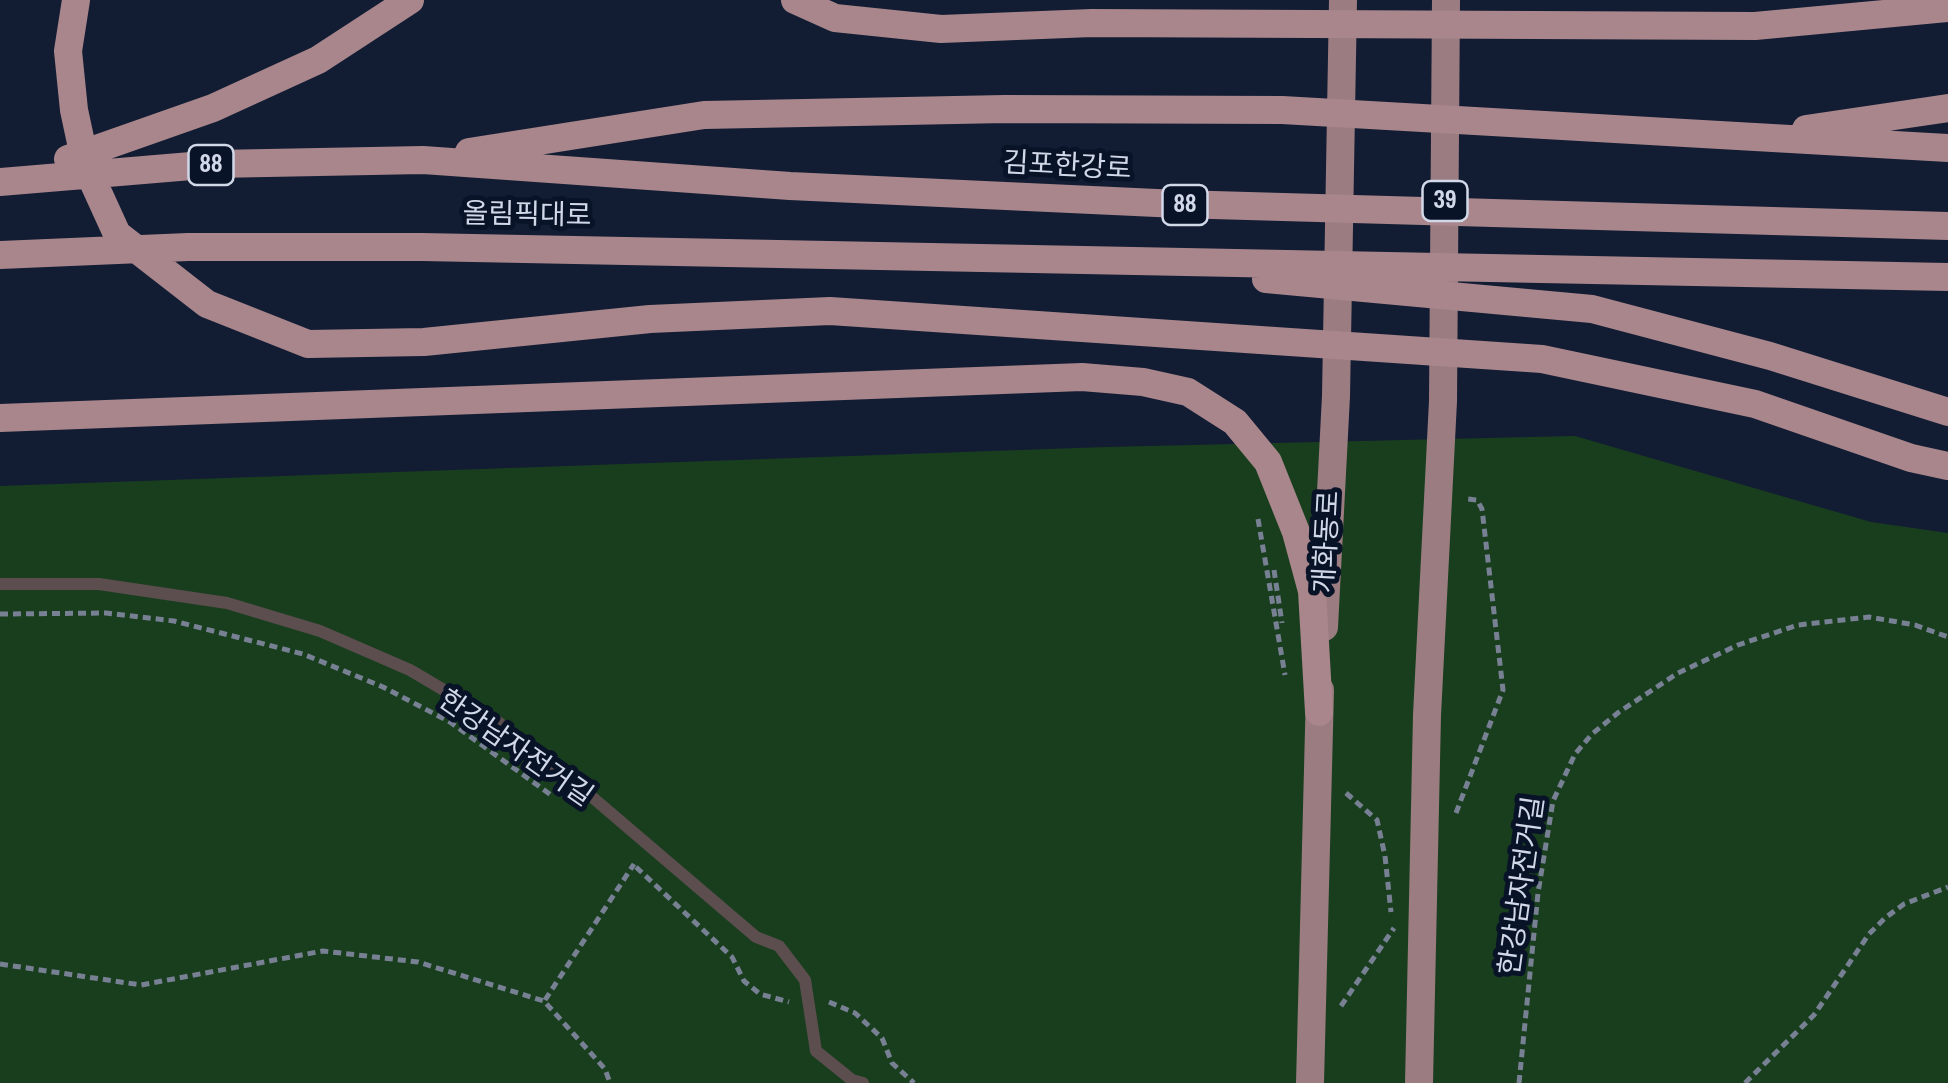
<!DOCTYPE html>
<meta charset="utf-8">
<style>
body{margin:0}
canvas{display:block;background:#121c33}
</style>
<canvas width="1948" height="1083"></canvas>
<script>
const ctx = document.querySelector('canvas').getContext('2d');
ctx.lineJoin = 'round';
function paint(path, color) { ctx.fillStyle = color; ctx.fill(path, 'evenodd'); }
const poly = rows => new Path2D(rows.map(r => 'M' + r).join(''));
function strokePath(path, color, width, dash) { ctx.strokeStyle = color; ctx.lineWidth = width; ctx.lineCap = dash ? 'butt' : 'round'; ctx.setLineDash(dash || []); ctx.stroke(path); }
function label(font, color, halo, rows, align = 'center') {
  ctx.font = font + ' "Archivo Narrow","Noto Sans KR",sans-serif'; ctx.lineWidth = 10; ctx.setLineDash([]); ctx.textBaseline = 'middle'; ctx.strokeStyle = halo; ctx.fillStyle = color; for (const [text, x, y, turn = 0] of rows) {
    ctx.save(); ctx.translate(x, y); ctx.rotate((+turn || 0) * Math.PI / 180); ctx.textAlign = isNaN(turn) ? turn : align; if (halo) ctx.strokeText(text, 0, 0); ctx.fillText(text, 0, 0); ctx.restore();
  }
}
const green = poly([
 [1575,436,1871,522,1948,533,1948,1083,0,1083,0,486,1106,447]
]);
const path = poly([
 [1258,519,1285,675],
 [1274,570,1282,623],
 [0,614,106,613,174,621,303,654,383,687,450,722,551,795],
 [1346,793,1377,820,1385,856,1391,912],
 [1456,813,1503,690,1482,509,1477,500,1468,499],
 [636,867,732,957,744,981,760,994,789,1002],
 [0,964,141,985,323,951,418,962,544,1001,605,1069,610,1083],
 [545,1000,634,864],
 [829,1002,855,1013,882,1038,892,1063,914,1083],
 [1341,1006,1394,928],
 [1519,1083,1538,893,1553,801,1575,754,1592,734,1619,712,1678,673,1738,645,1798,625,1869,617,1915,625,1948,637],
 [1745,1083,1814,1015,1869,934,1885,918,1904,904,1948,887]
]);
const service = poly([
 [0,584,99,584,227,603,320,631,410,670,498,722,578,785,756,937,779,946,805,980,816,1051,852,1080,863,1083]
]);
const primary = poly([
 [1324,627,1336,396,1343,0],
 [1310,1083,1320,690],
 [1419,1083,1427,715,1443,401,1446,0]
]);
const trunk = poly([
 [76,0,68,51,74,110,86,166,117,234,207,304,308,344,424,342,650,319,830,311,1542,359,1755,404,1911,458,1948,466],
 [795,0,835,18,941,29,1092,23,1755,26,1948,8],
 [1806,129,1948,108],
 [469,152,704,115,1005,109,1282,110,1948,148],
 [68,159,213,108,318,60,410,0],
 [0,182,215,164,423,160,790,186,1178,204,1948,226],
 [0,255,188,247,422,247,1948,277],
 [1266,279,1592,309,1770,356,1948,412],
 [0,418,1082,377,1143,382,1188,392,1235,422,1268,462,1296,532,1312,591,1319,712]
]);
const shields = [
 [211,165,45],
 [1445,201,45],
 [1185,205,45]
];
const shieldNames = [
 ["88",211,165],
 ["39",1445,201],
 ["88",1185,205]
];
const streetNames = [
 ["김포한강로",1067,167,3],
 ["올림픽대로",527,216,1],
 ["개화동로",1328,542,-87],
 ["한강남자전거길",515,749,35],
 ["한강남자전거길",1523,886,-82]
];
paint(green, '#193e1e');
strokePath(path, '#788093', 5, [8, 5]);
strokePath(service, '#5c4d4f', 12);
strokePath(primary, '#9b7c81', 28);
strokePath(trunk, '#a8868b', 28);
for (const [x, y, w] of shields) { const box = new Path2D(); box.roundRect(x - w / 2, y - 20, w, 40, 8); ctx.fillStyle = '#091328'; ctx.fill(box); strokePath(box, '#d1d8e8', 2.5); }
label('bold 25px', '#d1d8e8', null, shieldNames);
label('28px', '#d1d8e8', '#091328', streetNames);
</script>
